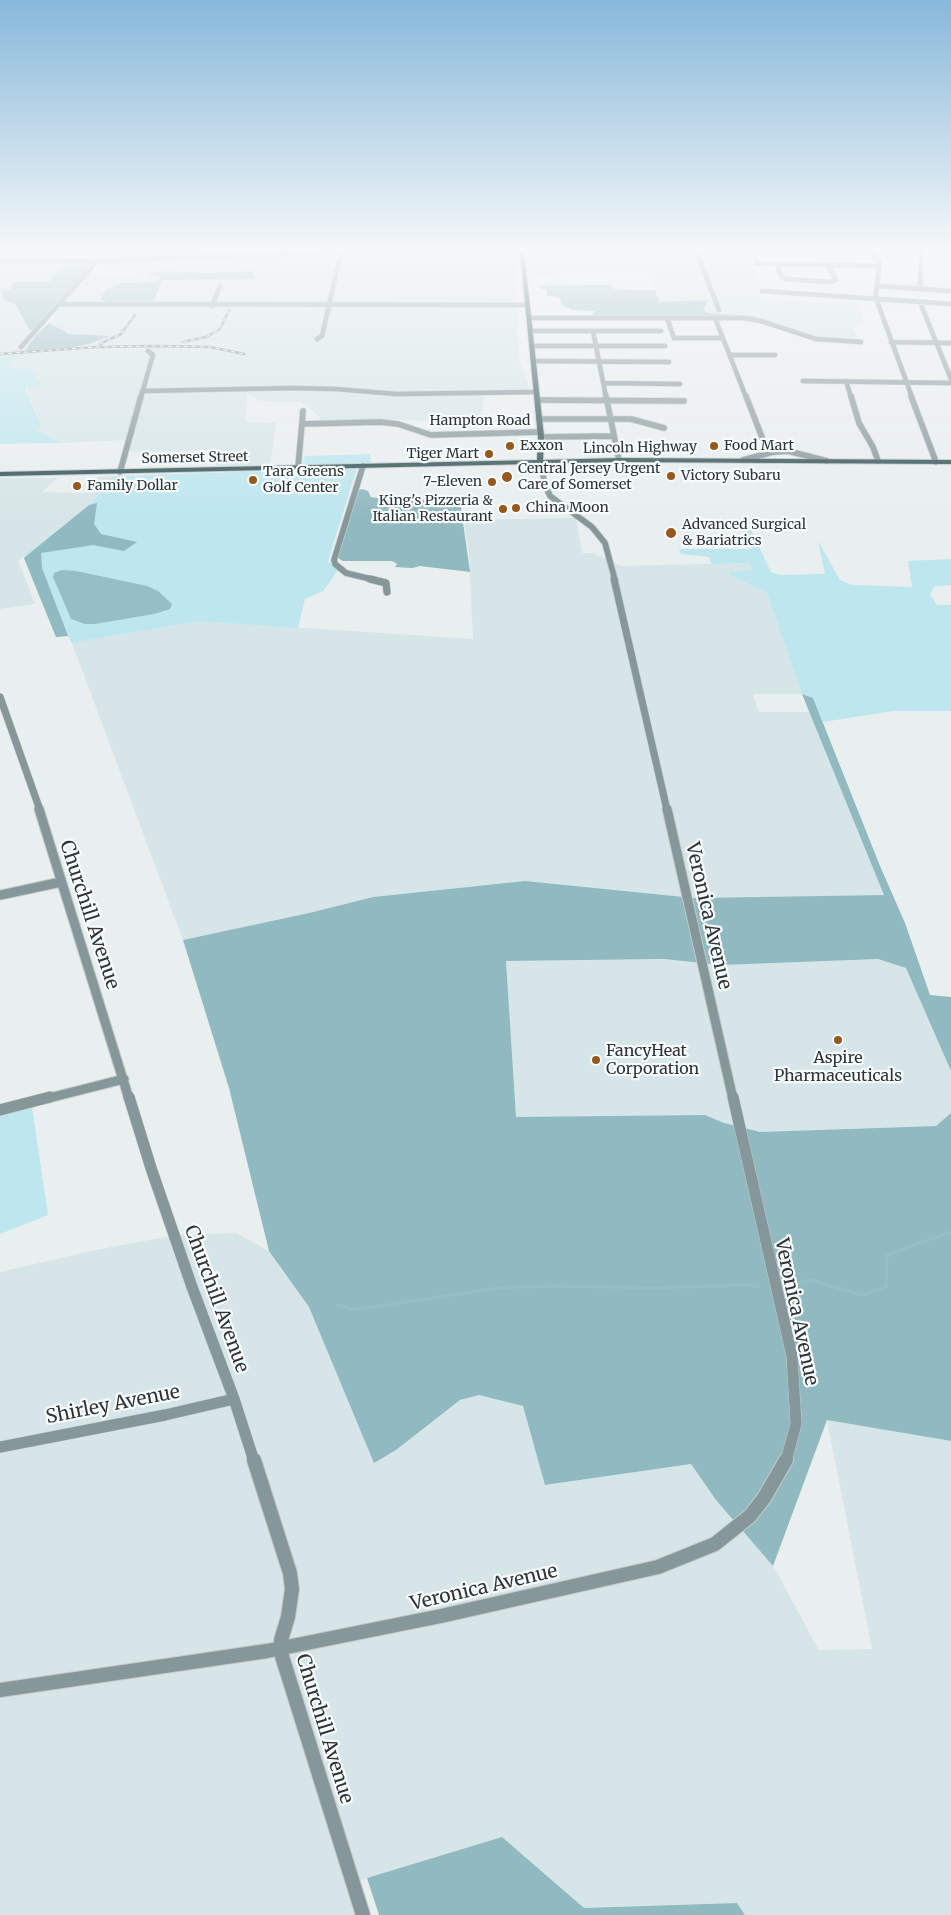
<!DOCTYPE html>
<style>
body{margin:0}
canvas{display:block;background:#e9eeef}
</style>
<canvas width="951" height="1915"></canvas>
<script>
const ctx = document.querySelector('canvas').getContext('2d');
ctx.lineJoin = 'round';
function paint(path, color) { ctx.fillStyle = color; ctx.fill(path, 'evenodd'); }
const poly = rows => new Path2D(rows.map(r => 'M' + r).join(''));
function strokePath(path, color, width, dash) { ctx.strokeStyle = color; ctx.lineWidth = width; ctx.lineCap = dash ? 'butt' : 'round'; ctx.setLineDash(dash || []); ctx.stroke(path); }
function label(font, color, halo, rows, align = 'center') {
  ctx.font = font + ' Merriweather,serif'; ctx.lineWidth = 4.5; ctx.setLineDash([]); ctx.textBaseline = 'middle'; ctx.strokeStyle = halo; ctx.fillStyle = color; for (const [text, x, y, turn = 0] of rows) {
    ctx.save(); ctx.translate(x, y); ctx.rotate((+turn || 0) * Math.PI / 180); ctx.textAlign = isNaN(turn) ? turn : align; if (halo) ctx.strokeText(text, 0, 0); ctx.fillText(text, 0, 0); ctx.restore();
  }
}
const built = poly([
 [0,251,52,251,67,260,0,259],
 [70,251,171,251,169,256,79,260],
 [388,251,499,251,515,254,519,360,531,392,485,392,481,415,430,417,427,421,396,419,319,421,320,417,301,402,261,401,247,394,246,422,276,423,270,465,216,466,215,450,131,452,124,440,63,443,35,430,41,425,36,412,19,370,10,365,19,355,0,355,0,294,4,300,16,305,29,329,37,334,24,352,39,352,92,343,109,336,69,334,49,323,62,305,149,307,162,280,256,278,166,271,149,273,161,276,156,282,121,283,106,290,100,300,109,301,106,304,62,304,85,274,131,276,141,273,98,269,106,263],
 [529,251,849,251,853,260,752,259,763,299,792,302,857,302,863,321,853,330,861,340,818,337,753,316,708,313,703,310,707,301,659,302,648,272,556,272,556,276,532,276],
 [0,262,65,263,49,282,13,282,11,289,0,291],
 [115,476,86,509,18,561,35,604,0,609,0,478,58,478,42,492,85,493,98,477],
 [576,518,582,553,592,553,621,566,749,563,753,570,729,572,730,575,767,593,802,694,753,694,759,712,812,712,884,895,694,898,525,881,373,897,309,913,183,940,72,643,199,621,473,639,469,552,464,520],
 [694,959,722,965,878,959,906,968,951,1071,951,1113,936,1126,760,1132,724,1123,705,1115,516,1118,506,961],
 [236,1233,269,1251,309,1307,374,1462,396,1450,460,1400,479,1395,523,1406,546,1485,691,1464,716,1500,773,1566,819,1650,872,1649,827,1420,951,1441,951,1915,745,1915,737,1903,584,1908,502,1837,354,1882,366,1915,0,1915,0,1272,96,1250,176,1235]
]);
const green = poly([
 [0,355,20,355,10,364,13,368,36,370,35,376,43,387,25,388,41,425,35,430,63,443,0,444],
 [370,454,371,463,301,466,305,456],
 [357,468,328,561,338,570,323,591,305,599,298,628,199,621,72,643,68,636,56,637,24,558,26,554,86,509,115,476],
 [751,530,771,572,781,575,825,574,818,541,840,580,852,585,912,587,908,561,951,559,951,585,935,586,930,594,937,605,951,605,951,711,893,711,823,722,813,698,802,694,767,593,730,575,729,572,753,570,749,563,712,564,709,557,681,554,679,549,752,549,742,531],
 [32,1107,48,1215,0,1234,0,1115]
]);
const forest = poly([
 [65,263,87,263,90,265,32,331,29,329,16,305,4,300,0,291,11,289,13,282,49,282],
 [166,271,205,273,251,271,256,279,162,280,152,305,106,305,108,301,100,300,106,290,121,283,156,282,161,276,149,275,149,273],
 [591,285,611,285,615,289,627,290,655,290,659,302,708,300,703,310,708,313,753,316,759,318,591,317,595,311,572,310,562,305,560,298,547,296,547,289,541,289,540,286],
 [49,323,69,334,110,336,92,343,69,348,24,352,37,334],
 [362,489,368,491,371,497,378,498,460,501,470,572,420,566,412,568,395,567,397,564,392,561,343,561,336,557,356,491],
 [97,503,94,524,101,534,137,542,124,551,93,545,41,553,42,568,68,636,56,637,24,558,89,505],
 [802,694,813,698,880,866,905,923,930,995,951,997,951,1071,906,968,878,959,722,965,664,959,506,961,516,1117,705,1115,724,1123,760,1132,936,1126,951,1113,951,1441,827,1420,773,1566,716,1500,691,1464,545,1485,523,1406,479,1395,460,1400,396,1450,374,1463,309,1307,269,1251,229,1088,183,940,309,913,373,897,525,881,694,898,884,895],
 [502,1837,584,1908,737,1903,745,1915,379,1915,367,1878]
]);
const water = poly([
 [62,570,76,571,147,586,158,591,172,604,170,609,154,614,95,624,85,624,71,619,53,577,54,573]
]);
const stream = poly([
 [791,1284,812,1280,861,1295,886,1287,887,1255,951,1232],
 [338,1305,353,1310,498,1288,552,1286,655,1288,747,1285,758,1287]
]);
const minorFar5 = poly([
 [696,251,719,310],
 [870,251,880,261,876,293,877,301,912,397],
 [0,261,97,261,357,251],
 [756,263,879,266],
 [776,264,782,277,786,279,832,282,836,280,827,265],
 [878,286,951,291],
 [920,289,921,251],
 [762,291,951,304],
 [920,302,951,379],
 [59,304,528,305],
 [212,306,220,286],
 [529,318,743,318,761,321,816,339,861,342],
 [667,318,674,338,723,338],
 [715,318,746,397],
 [531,331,661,331],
 [593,331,606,397],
 [317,339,322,336,341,252],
 [891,342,951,343],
 [532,346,665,346],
 [21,347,97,261],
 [730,355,775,355],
 [534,361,669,362],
 [803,381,951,383],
 [846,381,851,397],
 [604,383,680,384],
 [142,391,292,388,336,389,396,394,537,392],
 [141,397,153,355,148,351]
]);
const minorFar4 = poly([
 [606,396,619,460],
 [746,396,765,445,773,452],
 [851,396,859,423,873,447,878,461],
 [911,396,936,462],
 [538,400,684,401],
 [539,419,631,419,664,428],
 [302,424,380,422,398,424,431,435,541,432],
 [541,437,614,436],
 [743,460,773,452,788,451,827,461],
 [540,462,545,485,550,496,592,527,605,543,615,580],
 [363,466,334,560,335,564,346,573,375,580],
 [298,468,303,411],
 [120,472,141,396]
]);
const minorFar3 = poly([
 [370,579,386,583,387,592],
 [614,579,667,810],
 [0,697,40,810]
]);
const minorFar2 = poly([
 [39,809,129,1099],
 [667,809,733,1099],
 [0,895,61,882],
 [45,1099,124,1079]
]);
const minorFar1 = poly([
 [129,1097,151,1168,192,1287,234,1399,254,1461],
 [733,1097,792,1356,796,1424,786,1461],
 [0,1110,50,1097],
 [0,1447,165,1415,234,1399]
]);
const minor = poly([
 [254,1460,290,1573,292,1589,288,1617,281,1640,281,1653,363,1915],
 [0,1690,267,1651,441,1616,658,1567,715,1544,750,1516,764,1498,786,1460]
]);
const major = poly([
 [520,251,524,251,544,437,543,460,619,458,951,460,951,464,619,462,0,476,0,472,537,460,538,437,520,251]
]);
const rail = poly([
 [183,342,206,337,220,329,229,310],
 [100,344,121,334,135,315],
 [0,354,96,347,155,346,210,347,244,354]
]);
const markers = [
 [510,446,5,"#96581d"],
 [714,446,5,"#96581d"],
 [489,454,5,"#96581d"],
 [671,476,5,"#96581d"],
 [507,477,6,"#96581d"],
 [253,480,5,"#96581d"],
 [492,482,5,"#96581d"],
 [77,486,5,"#96581d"],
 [516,508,5,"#96581d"],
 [503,509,5,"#96581d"],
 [671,533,6,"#96581d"],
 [838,1040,5,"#96581d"],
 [596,1060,5,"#96581d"]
];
const farStreetnames = [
 ["Hampton Road",480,421],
 ["Lincoln Highway",640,448,-1],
 ["Somerset Street",195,458,-1]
];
const farPoinames = [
 ["Exxon",520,446],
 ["Food Mart",724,446],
 ["Tiger Mart",479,454,"right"],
 ["Central Jersey Urgent",518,469],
 ["Care of Somerset",518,485],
 ["Tara Greens",263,472],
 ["Golf Center",263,488],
 ["Victory Subaru",681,476],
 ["7-Eleven",482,482,"right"],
 ["Family Dollar",87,486],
 ["King's Pizzeria &",493,501,"right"],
 ["Italian Restaurant",493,517,"right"],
 ["China Moon",526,508],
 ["Advanced Surgical",682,525],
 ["& Bariatrics",682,541]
];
const poiNames = [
 ["FancyHeat",606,1051],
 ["Corporation",606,1069],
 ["Aspire",838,1058,"center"],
 ["Pharmaceuticals",838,1076,"center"]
];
const nearStreetnames = [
 ["Churchill Avenue",89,915,72],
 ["Veronica Avenue",708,916,77],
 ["Churchill Avenue",216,1299,70],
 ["Veronica Avenue",796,1312,78],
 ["Shirley Avenue",113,1405,-11],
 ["Veronica Avenue",484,1588,-13],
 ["Churchill Avenue",324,1729,73]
];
paint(built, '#d6e5e7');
paint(green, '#bde6ee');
paint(forest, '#91b9c0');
paint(water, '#95bec5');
strokePath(stream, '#95bec5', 3);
strokePath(minorFar5, '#c4c9ca', 5.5);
strokePath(minorFar4, '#c4c9ca', 7);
strokePath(minorFar3, '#c4c9ca', 8);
strokePath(minorFar2, '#c4c9ca', 11);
strokePath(minorFar1, '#c4c9ca', 12);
strokePath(minor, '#c4c9ca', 16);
strokePath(major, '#c4c9ca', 2);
strokePath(minorFar5, '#86979a', 4.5);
strokePath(minorFar4, '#86979a', 5.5);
strokePath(minorFar3, '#86979a', 7);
strokePath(minorFar2, '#86979a', 9);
strokePath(minorFar1, '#86979a', 11);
strokePath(minor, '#86979a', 14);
paint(major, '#335257');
strokePath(rail, '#888c8c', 2.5);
strokePath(rail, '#f6fbfc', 1, [4]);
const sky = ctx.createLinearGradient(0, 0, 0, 519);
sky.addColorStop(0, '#87b8da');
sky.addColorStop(0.48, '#f5f7f8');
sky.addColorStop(1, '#f5f7f800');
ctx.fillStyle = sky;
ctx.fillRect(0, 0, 951, 519);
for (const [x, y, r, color] of markers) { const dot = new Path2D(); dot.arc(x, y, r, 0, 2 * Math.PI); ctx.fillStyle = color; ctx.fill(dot); strokePath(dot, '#f6fbfc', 2); }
label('14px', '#323434', '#f6fbfc', farStreetnames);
label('14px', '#323434', '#f6fbfc', farPoinames, 'left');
label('16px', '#323434', '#f6fbfc', poiNames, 'left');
label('19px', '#323434', '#f6fbfc', nearStreetnames);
</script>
